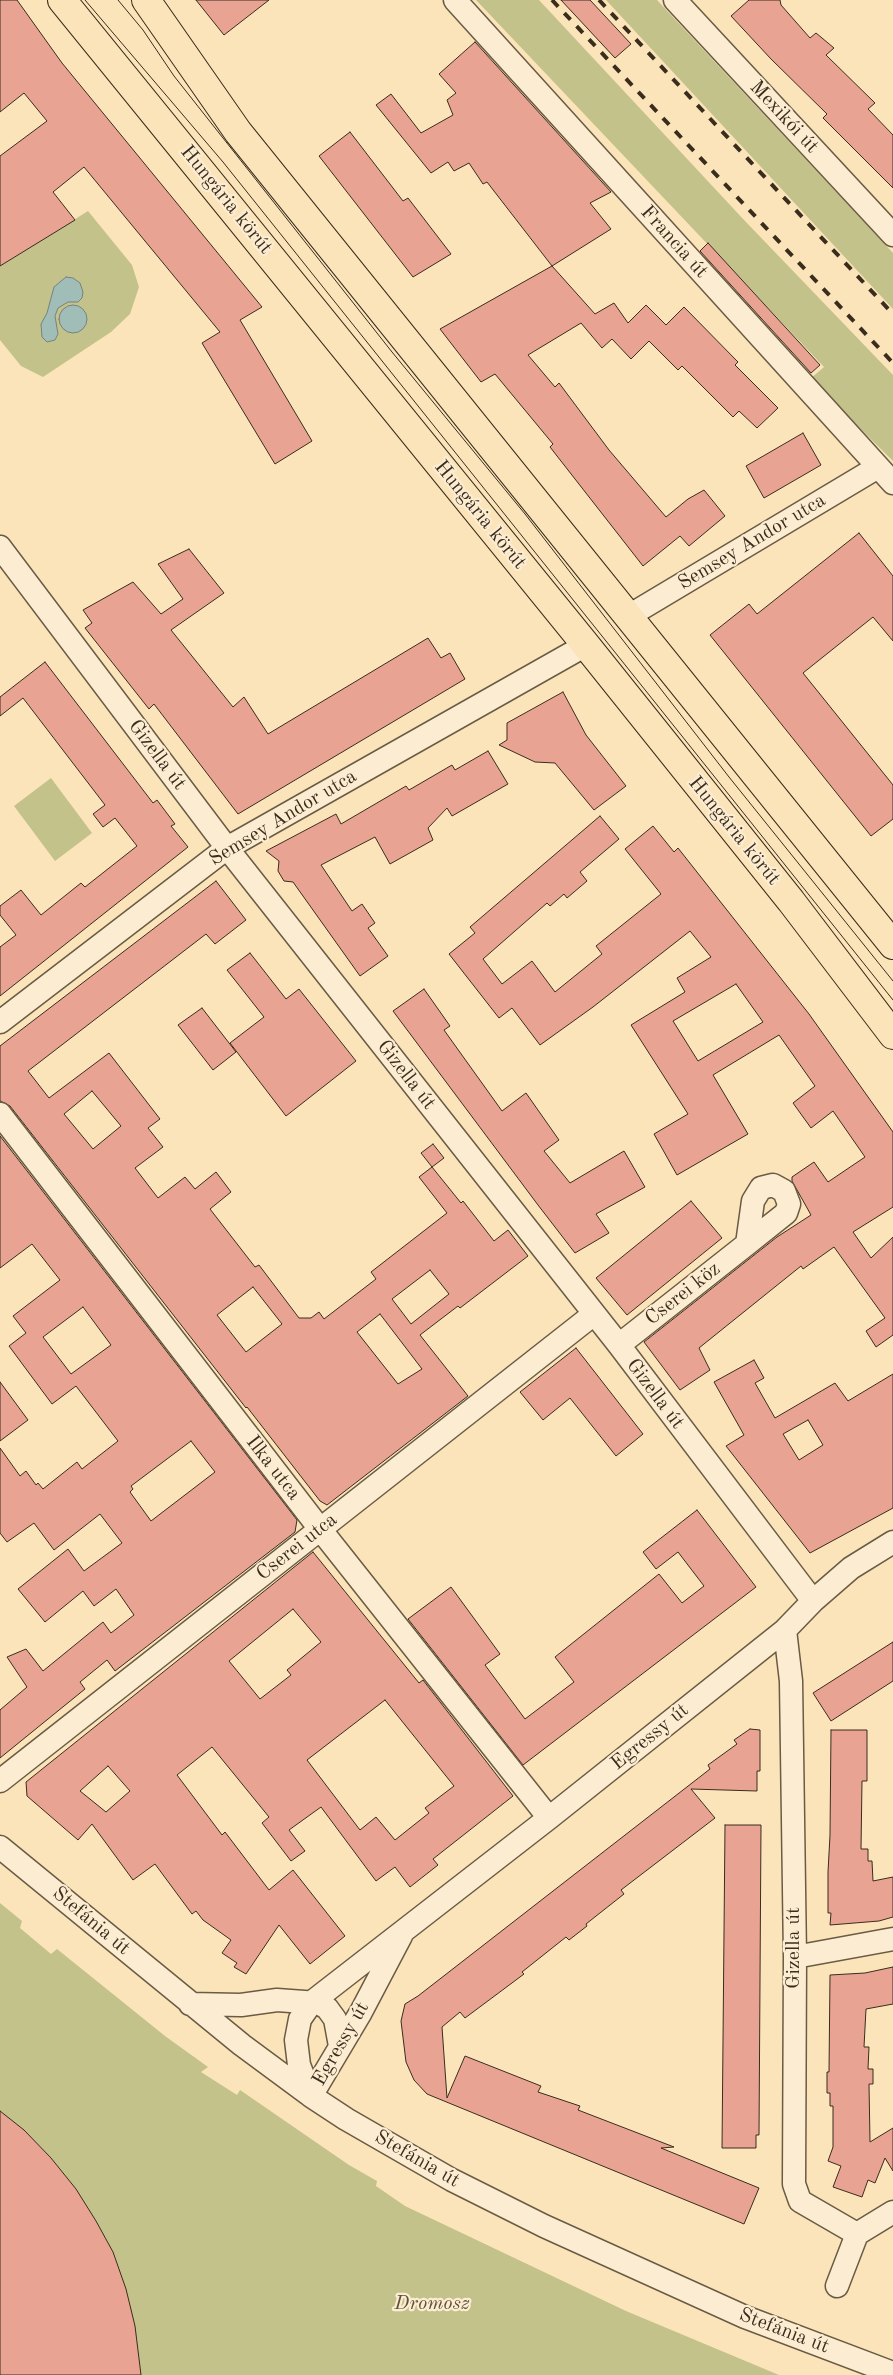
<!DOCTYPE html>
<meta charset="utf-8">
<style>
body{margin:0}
canvas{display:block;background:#fbe4b9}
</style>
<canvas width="893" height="2375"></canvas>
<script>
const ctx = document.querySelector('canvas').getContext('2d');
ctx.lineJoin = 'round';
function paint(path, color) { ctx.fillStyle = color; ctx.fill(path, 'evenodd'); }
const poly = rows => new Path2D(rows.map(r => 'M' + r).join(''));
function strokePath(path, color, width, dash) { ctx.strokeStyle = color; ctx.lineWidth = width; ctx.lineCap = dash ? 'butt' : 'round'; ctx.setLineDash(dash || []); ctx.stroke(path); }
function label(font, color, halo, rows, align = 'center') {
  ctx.font = font + ' "Old Standard TT",serif'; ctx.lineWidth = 4.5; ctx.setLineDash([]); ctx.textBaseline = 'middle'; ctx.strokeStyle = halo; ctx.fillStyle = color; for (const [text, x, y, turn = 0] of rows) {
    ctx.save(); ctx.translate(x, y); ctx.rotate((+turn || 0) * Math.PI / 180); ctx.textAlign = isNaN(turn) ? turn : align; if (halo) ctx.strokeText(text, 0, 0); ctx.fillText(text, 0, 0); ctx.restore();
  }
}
const green = poly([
 [476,0,539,0,745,221,893,375,893,461,810,379,824,367],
 [606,0,657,0,893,253,893,309],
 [88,211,132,265,139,287,130,314,111,332,43,377,21,366,0,340,0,266],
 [51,778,92,833,55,861,14,806],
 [0,1903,22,1921,20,1928,51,1954,57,1949,165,2036,208,2067,201,2072,237,2095,240,2090,349,2165,377,2181,376,2186,405,2206,626,2311,779,2375,0,2375]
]);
const water = poly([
 [66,277,73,278,80,283,83,292,82,298,78,302,68,302,58,308,55,316,58,334,55,340,47,342,42,337,41,324,47,313,54,287,66,277],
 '59 319a14 14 0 1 1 28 0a14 14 0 1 1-28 0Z'
]);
const building = poly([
 [0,0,17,0,62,63,262,307,240,320,312,441,275,464,202,343,220,332,84,167,53,192,75,220,0,266,0,156,47,121,24,93,0,112,0,0],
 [196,0,269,0,224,35,196,0],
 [561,0,590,0,631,44,615,58,561,0],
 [749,0,780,0,781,5,810,38,816,33,834,48,826,55,875,103,868,109,893,135,893,188,823,118,827,114,771,59,731,16,749,0],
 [475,42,611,192,590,203,611,229,552,266,487,182,483,184,469,163,454,171,448,162,431,173,376,105,391,94,421,133,453,115,447,100,456,93,439,74,475,42],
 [350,132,403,201,408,198,451,254,413,277,319,156,350,132],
 [708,243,820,365,811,373,700,251,708,243],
 [552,266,595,314,614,303,628,323,646,305,666,325,684,307,738,362,735,365,778,408,757,428,739,411,733,417,682,366,678,370,649,341,631,359,612,339,602,348,581,323,528,355,555,387,559,383,609,450,666,517,688,499,704,490,725,516,689,546,680,536,643,566,550,447,553,444,495,374,481,382,440,329,552,266],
 [803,433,821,465,764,498,746,466,803,433],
 [859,533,893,576,893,641,873,617,803,673,893,785,893,819,871,836,710,635,749,604,757,614,859,533],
 [189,549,224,593,171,630,233,707,244,697,268,734,428,638,441,658,450,653,465,679,238,814,154,704,149,709,85,628,92,623,83,610,133,582,161,614,183,599,158,564,189,549],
 [45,662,153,803,157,800,175,824,171,826,188,847,0,996,0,947,16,935,0,915,0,906,21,890,41,915,81,883,85,887,137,846,115,818,103,827,93,814,105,805,23,698,0,716,0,697,45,662],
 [563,692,586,735,626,786,594,810,555,763,535,762,499,745,507,740,507,723,563,692],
 [488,751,508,784,452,816,447,808,428,828,433,840,390,864,375,837,321,865,352,911,362,904,375,923,368,928,388,956,360,976,293,882,284,881,278,871,279,861,266,851,336,814,341,824,406,786,409,790,452,765,455,770,488,751],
 [600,816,619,839,580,872,587,881,567,898,564,894,550,906,547,903,483,959,502,984,532,961,555,992,602,954,596,946,661,894,625,849,653,826,674,852,678,848,809,1014,893,1132,893,1207,853,1232,871,1258,893,1237,893,1335,876,1347,866,1331,885,1318,834,1247,803,1269,801,1266,699,1348,710,1370,680,1390,644,1342,777,1237,811,1215,792,1181,792,1177,814,1162,828,1182,865,1157,833,1111,811,1128,793,1103,815,1086,779,1035,713,1075,748,1134,677,1175,654,1134,688,1114,631,1025,685,992,677,978,711,957,690,931,593,1007,540,1045,512,1008,499,1018,449,954,475,933,470,927,600,816],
 [736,984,763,1022,698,1061,673,1021,736,984],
 [216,881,246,920,215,944,206,934,28,1071,49,1098,109,1053,160,1119,148,1128,163,1147,135,1168,158,1198,185,1177,195,1189,216,1172,231,1192,210,1209,255,1267,259,1265,299,1318,311,1318,319,1312,324,1319,376,1279,371,1272,447,1213,419,1177,432,1167,461,1203,463,1201,494,1241,508,1230,528,1256,460,1308,458,1306,420,1335,468,1396,327,1505,320,1501,247,1407,246,1408,10,1106,0,1101,0,1046,216,881],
 [92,1091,121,1126,93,1149,64,1114,92,1091],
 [430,1270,449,1294,411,1324,392,1299,430,1270],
 [253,1287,282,1324,246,1352,217,1315,253,1287],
 [380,1314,422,1369,398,1384,357,1332,380,1314],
 [250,953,286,999,299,989,356,1061,286,1116,230,1043,264,1017,227,970,250,953],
 [424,989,450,1026,444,1030,502,1111,526,1093,559,1140,544,1151,570,1183,624,1151,645,1187,596,1214,609,1233,575,1253,538,1205,393,1011,424,989],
 [202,1008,236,1052,213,1070,178,1025,202,1008],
 [0,1136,297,1520,295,1532,115,1671,107,1660,80,1682,85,1689,0,1758,0,1710,27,1687,7,1657,26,1649,43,1671,103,1622,111,1633,134,1615,116,1589,94,1606,83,1591,45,1622,18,1589,68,1549,84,1571,122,1543,100,1514,54,1550,34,1523,7,1542,0,1533,0,1448,20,1476,26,1471,36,1485,38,1483,43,1489,77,1462,82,1469,118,1441,76,1386,52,1404,9,1346,26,1333,13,1316,60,1280,32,1244,0,1268,0,1136],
 [83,1307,111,1345,71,1374,43,1337,83,1307],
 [191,1441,215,1472,151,1521,130,1492,133,1489,131,1486,191,1441],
 [433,1144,444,1158,432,1167,421,1153,433,1144],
 [691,1201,722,1238,627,1315,596,1278,691,1201],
 [576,1348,643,1434,616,1456,570,1398,543,1420,520,1392,576,1348],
 [754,1360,764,1378,755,1383,775,1418,835,1383,848,1401,893,1374,893,1508,810,1553,726,1446,744,1435,714,1382,754,1360],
 [808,1420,823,1445,799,1460,783,1434,808,1420],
 [0,1382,28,1420,0,1441,0,1382],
 [697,1510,756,1587,523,1765,408,1619,451,1587,500,1654,485,1665,525,1719,574,1682,555,1657,659,1574,682,1603,704,1586,678,1552,656,1569,643,1552,697,1510],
 [313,1552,419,1683,423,1680,513,1796,433,1859,438,1865,410,1887,395,1867,376,1881,321,1807,289,1830,305,1851,291,1861,262,1823,269,1817,212,1747,177,1775,222,1835,225,1832,269,1890,293,1870,345,1936,310,1964,279,1925,246,1974,234,1967,237,1963,222,1953,231,1940,203,1920,196,1911,192,1914,155,1864,133,1880,92,1824,78,1840,27,1796,26,1782,313,1552],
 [293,1609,321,1642,287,1670,291,1675,260,1699,229,1661,293,1609],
 [385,1700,454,1786,425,1808,429,1813,395,1840,376,1817,360,1830,307,1760,385,1700],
 [108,1766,130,1791,106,1812,80,1791,108,1766],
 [893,1642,893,1681,831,1721,813,1693,893,1642],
 [750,1729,760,1730,760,1771,757,1771,757,1791,691,1789,715,1818,621,1890,624,1894,586,1924,587,1926,569,1940,566,1937,522,1972,524,1974,465,2018,460,2012,442,2027,447,2098,465,2056,541,2086,538,2092,580,2106,578,2110,674,2147,661,2148,759,2188,744,2224,427,2094,414,2080,406,2062,401,2021,405,2004,418,1996,710,1769,708,1765,737,1744,734,1740,750,1729],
 [831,1730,867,1730,867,1781,862,1781,861,1849,868,1849,868,1861,872,1861,873,1881,893,1877,893,1917,879,1921,830,1925,831,1913,828,1913,828,1872,830,1835,831,1730],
 [725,1825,761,1825,759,2135,756,2135,756,2148,722,2148,725,1825],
 [893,1967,893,2004,866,2009,864,2047,869,2047,868,2069,873,2069,873,2084,869,2084,870,2142,893,2128,893,2171,885,2158,875,2183,868,2180,862,2197,833,2187,841,2166,828,2161,833,2147,833,2106,830,2106,830,2093,827,2093,827,2072,829,2072,830,1975,865,1973,893,1967],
 [0,2111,24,2130,51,2158,76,2189,96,2221,113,2252,126,2289,135,2326,141,2375,0,2375,0,2111]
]);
const minor = poly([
 [455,0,893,483],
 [675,0,893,235],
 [0,547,227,848,619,1345,813,1601],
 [627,617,878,467],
 [0,1022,227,848,586,645],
 [0,1114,320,1529,549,1818],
 [619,1345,747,1244,786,1213,789,1204,784,1191,773,1185,761,1188,753,1201,747,1244],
 [785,1630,791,1681,795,1957,794,2184,800,2201,857,2234],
 [0,1781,594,1314],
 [0,1847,242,2045,311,2096,346,2119,452,2180,544,2226,745,2317,893,2373],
 [795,1957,893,1939],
 [190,2004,241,2005,277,2000,318,2003,327,2008,335,2019,340,2046],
 [311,2096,299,2065,296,2040,300,2019,312,2002,549,1818,785,1630,813,1601,851,1568,893,1542],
 [311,2096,361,2012,401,1936],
 [837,2286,857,2234,893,2212]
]);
const major = poly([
 [62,0,586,645,791,901,893,1035],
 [146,0,238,132,893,945]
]);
const tram = poly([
 [85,0,223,162,893,1000],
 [118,0,143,30,174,76,392,352,525,514,729,777,893,981]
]);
const rail = poly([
 [552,0,893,363],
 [599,0,893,314]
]);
const streetNames = [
 ["Mexikói út",784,117,47],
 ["Hungária körút",226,200,51],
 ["Francia út",674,242,48],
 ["Hungária körút",480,515,51],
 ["Semsey Andor utca",752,542,-31],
 ["Gizella út",157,755,53],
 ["Semsey Andor utca",283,818,-31],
 ["Hungária körút",734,831,51],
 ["Gizella út",406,1075,52],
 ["Cserei köz",683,1294,-38],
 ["Gizella út",655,1394,53],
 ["Ilka utca",273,1468,52],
 ["Cserei utca",297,1547,-38],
 ["Egressy út",650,1737,-39],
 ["Stefánia út",91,1921,40],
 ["Gizella út",794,1948,-90],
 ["Egressy út",341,2044,-60],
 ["Stefánia út",417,2159,30],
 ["Stefánia út",784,2331,21]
];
const parkNames = [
 ["Dromosz",432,2304]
];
paint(green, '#c4c28b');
paint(water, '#a0bdb7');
strokePath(water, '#77837a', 1);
paint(building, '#e8a393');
strokePath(building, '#3a2d1e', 1);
strokePath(minor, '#6a5b45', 25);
strokePath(major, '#3a2d1e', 30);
strokePath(minor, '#fcedd2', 22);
strokePath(major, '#fbe4b9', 28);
strokePath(tram, '#3a2d1e', 1);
strokePath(rail, '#3a2d1e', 4, [9, 9]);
label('20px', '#3a2d1e', '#fcedd2', streetNames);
label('italic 20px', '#5c5239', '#fcedd2', parkNames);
</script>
